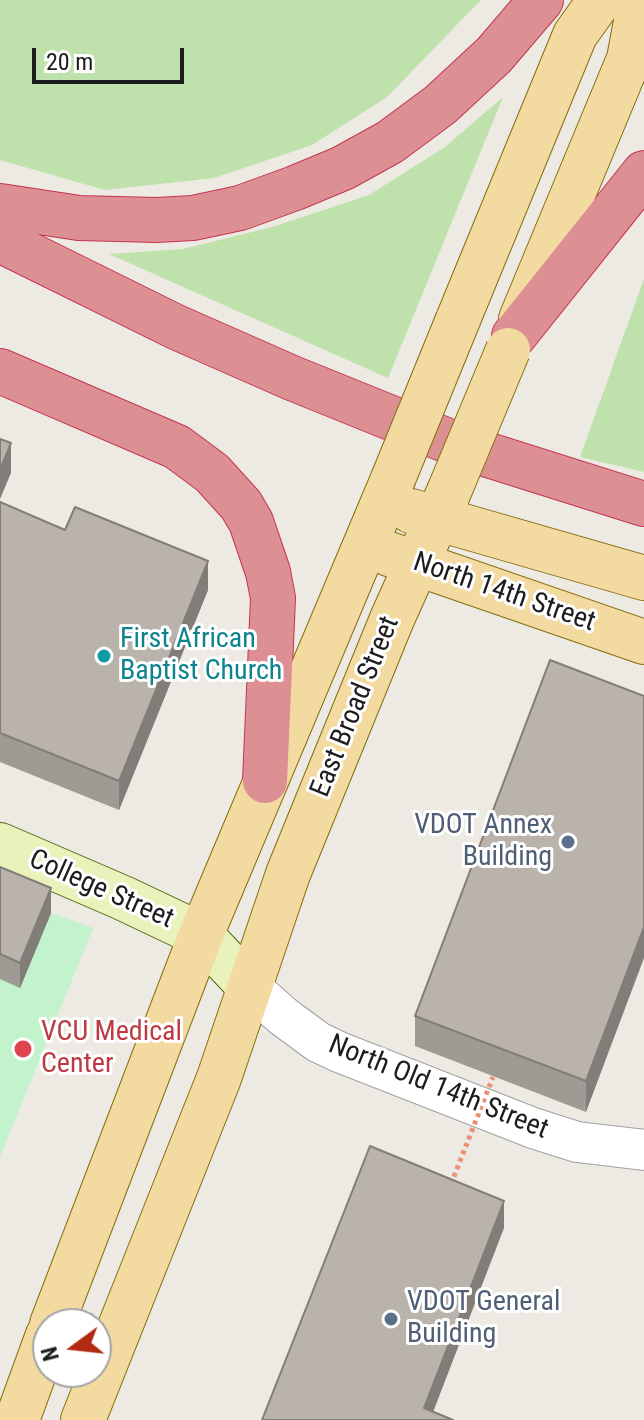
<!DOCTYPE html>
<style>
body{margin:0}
#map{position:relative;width:644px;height:1420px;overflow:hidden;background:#eceae2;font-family:"Roboto Condensed",sans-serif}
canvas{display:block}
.north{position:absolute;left:32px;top:1308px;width:80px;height:80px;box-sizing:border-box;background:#fff;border:2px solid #a4a4a4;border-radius:50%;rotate:255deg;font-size:22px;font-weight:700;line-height:32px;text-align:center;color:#1c1c1c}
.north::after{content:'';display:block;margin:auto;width:28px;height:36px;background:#b42913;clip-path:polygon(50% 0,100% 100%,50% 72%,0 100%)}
.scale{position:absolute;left:32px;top:48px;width:152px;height:36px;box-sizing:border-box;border:4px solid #1c1c1c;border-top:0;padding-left:10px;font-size:24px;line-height:28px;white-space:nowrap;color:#1c1c1c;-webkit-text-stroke:6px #fff;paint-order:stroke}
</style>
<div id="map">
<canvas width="644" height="1420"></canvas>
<div class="north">N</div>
<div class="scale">20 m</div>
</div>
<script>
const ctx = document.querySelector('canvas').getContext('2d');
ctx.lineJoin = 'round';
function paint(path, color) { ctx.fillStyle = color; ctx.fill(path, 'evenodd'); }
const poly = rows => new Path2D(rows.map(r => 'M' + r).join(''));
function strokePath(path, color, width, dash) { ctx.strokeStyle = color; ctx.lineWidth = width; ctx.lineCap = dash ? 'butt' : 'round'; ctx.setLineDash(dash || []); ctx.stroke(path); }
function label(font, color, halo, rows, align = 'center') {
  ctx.font = font + ' "Roboto Condensed",sans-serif'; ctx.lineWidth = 6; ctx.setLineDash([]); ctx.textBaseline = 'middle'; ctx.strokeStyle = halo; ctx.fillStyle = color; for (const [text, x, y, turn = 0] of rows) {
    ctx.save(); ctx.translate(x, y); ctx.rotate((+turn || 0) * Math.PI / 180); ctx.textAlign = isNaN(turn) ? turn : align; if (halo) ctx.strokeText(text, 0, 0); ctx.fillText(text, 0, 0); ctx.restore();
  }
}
const grass = poly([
 [0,0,481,0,387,97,312,145,214,178,105,190,0,160],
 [503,97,388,378,109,254,183,249,272,227,369,195,445,147],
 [644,279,644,472,580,457]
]);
const park = poly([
 [51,913,93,928,0,1157,0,979]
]);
const street = poly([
 [250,987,284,1017,318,1042,339,1052,533,1128,577,1142,644,1150]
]);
const secondary = poly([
 [0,845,123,898,201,935,250,987]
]);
const primary = poly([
 [521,319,629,59,640,0],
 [457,322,575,35,600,0],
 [411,511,644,578],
 [389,554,644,642],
 [52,1324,201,935,393,479],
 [17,1420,48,1335],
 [83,1420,219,1078,288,874,392,619,448,494]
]);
const highway = poly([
 [0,206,79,218,156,220,193,218,240,208,295,188,343,168,390,142,440,105,494,55,541,0],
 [0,240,176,327,292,378,463,447,644,504],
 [514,336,644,173],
 [0,371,177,447,212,473,241,505,251,522,268,572,273,598,265,781]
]);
const pathBridge = poly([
 [451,1184,493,1077]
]);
const primaryBridge = poly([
 [393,479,457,322],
 [448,494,508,350]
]);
const wall = poly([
 [0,502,208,590,119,810,0,762],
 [644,696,586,1112,415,1046,415,1016],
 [0,867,51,913,20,988,0,979]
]);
const shadedWall = poly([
 [11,443,11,473,0,499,0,470],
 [208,561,208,590,119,810,119,781],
 [51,888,51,913,20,988,20,963],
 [644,927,644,958,586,1112,586,1081],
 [504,1201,504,1228,430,1420,424,1408]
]);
const building = poly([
 [0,439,11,443,0,470,0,439],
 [0,502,65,530,75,507,208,561,119,781,0,733,0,502],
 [550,660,644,696,644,927,586,1081,415,1016,550,660],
 [0,867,51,888,20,963,0,954,0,867],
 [370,1146,504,1201,424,1408,453,1420,262,1420,370,1146]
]);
const markers = [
 [104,656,8,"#0f9aa8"],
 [568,842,8,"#5c6f8a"],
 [23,1049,10,"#e0444e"],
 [391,1319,8,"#5c6f8a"]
];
const streetNames = [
 ["North 14th Street",504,593,19],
 ["East Broad Street",356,707,-68],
 ["College Street",101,890,24],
 ["North Old 14th Street",438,1088,22]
];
const cultureNames = [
 ["First African",120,640],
 ["Baptist Church",120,672]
];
const serviceNames = [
 ["VDOT Annex",552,826],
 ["Building",552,858],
 ["VDOT General",407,1303,"left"],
 ["Building",407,1335,"left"]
];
const healthNames = [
 ["VCU Medical",41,1033],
 ["Center",41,1065]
];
paint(grass, '#bfe2ac');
paint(park, '#c2f3cd');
strokePath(street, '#a0a0a0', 42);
strokePath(secondary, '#51660f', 46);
strokePath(primary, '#856e0e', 46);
strokePath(highway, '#c53452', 46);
strokePath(street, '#fff', 40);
strokePath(secondary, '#e8f2ba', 44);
strokePath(primary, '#f2daa1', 44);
strokePath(highway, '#dd9094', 44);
strokePath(primaryBridge, '#856e0e', 46, []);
strokePath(pathBridge, '#ec9074', 5, [4, 4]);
strokePath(primaryBridge, '#f2daa1', 44);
paint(wall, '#9f9a94');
paint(shadedWall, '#827d78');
paint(building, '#b9b3ac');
strokePath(building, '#827d78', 2);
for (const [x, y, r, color] of markers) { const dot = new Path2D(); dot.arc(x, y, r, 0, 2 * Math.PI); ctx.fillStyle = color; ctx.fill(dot); strokePath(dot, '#fff', 3); }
label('28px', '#1c1c1c', '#fff', streetNames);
label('28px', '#0d838f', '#fff', cultureNames, 'left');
label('28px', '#4e5e75', '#fff', serviceNames, 'right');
label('28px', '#be3a42', '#fff', healthNames, 'left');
</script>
